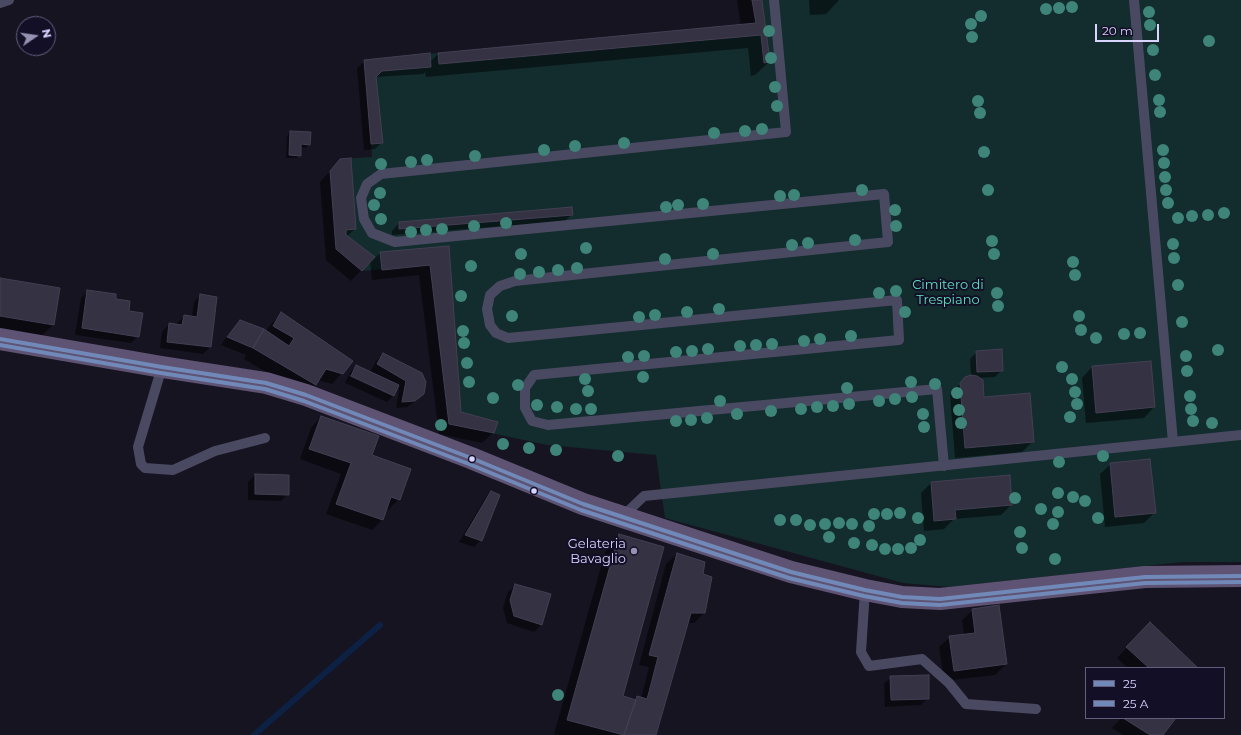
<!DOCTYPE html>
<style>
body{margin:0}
#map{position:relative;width:1241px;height:735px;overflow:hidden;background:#161421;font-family:Montserrat,sans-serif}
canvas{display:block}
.legend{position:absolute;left:1085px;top:667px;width:140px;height:52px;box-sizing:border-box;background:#130f26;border:1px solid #625e7d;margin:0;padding:5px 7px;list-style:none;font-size:12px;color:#d9d4ff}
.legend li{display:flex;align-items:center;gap:8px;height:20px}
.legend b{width:20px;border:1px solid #625e7d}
.north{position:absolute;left:16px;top:16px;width:40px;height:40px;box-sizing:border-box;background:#130f26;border:1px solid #625e7d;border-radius:50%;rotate:77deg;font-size:11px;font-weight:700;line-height:16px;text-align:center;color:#d9d4ff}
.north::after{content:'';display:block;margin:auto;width:14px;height:18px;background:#9591b1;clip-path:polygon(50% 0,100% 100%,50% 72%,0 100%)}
.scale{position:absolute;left:1095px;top:24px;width:64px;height:18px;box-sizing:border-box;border:2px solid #d9d4ff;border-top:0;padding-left:5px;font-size:12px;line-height:14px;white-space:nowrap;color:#d9d4ff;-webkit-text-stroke:3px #130f26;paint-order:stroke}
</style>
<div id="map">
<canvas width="1241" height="735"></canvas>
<ul class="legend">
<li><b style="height:5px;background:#7189b8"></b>25</li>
<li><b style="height:5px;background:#7189b8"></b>25 A</li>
</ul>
<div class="north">N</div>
<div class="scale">20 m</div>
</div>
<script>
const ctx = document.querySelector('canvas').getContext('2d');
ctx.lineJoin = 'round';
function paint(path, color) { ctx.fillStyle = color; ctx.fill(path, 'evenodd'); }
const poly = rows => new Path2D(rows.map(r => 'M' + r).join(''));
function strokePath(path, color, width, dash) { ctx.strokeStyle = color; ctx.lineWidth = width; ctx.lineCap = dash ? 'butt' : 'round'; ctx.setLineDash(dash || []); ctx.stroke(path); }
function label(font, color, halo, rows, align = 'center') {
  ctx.font = font + ' Montserrat,sans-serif'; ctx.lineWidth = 4; ctx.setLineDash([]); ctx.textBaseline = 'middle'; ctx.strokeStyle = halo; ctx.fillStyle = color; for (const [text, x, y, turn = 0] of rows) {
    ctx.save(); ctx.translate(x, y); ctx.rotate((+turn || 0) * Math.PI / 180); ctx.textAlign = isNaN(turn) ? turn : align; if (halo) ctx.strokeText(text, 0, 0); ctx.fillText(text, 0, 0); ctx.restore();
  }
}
const green = poly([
 [752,0,1241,0,1241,562,1183,562,949,587,903,583,665,518,656,455,547,445,449,424,430,265,362,271,336,249,330,171,340,159,372,157,364,60,756,23]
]);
const shadow = poly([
 [737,0,761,0,769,62,755,75,751,76,748,48,426,77,425,72,423,74,375,77,382,142,375,149,364,150,357,68,365,61,430,62,438,54,741,26],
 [809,0,839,0,826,14,810,15],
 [290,132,309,144,306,148,300,147,300,155,296,158,286,158,287,136],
 [340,160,355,229,346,237,375,258,380,253,448,247,460,413,496,423,493,433,482,443,439,434,419,275,372,280,370,261,351,281,326,260,320,182],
 [572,214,565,221,392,235,392,231,399,223],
 [0,279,59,289,53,325,42,335,0,328],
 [88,291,115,299,128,312,138,336,131,343,75,335,81,298],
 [201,295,210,347,203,354,160,348,162,332,169,324,177,325,177,323,184,316,192,317,194,302],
 [281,314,342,373,332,384,318,380,305,395,244,359,246,355,221,345,233,328,240,321,266,331,271,324],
 [977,352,1002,370,995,377,978,378,983,398,1033,441,1022,452,955,458,950,394,966,378,971,376,970,359],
 [383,354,423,394,416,401,407,407,396,408,399,388,398,387,394,395,387,402,345,383,348,376,392,396,392,394,349,374,356,366,370,372,376,361],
 [1150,362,1154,407,1144,418,1086,423,1082,378,1092,367],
 [321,417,371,456,399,499,388,510,386,509,382,520,372,530,326,514,341,474,300,459,311,428],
 [1111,464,1154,513,1144,523,1105,527,1100,474],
 [255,475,288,494,281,501,248,500,248,482],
 [931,483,1011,505,1001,515,954,519,944,529,924,531,921,493],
 [491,492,481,540,474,547,459,542,484,500],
 [619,535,621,697,633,701,637,697,641,698,649,667,639,665,666,564,677,554,704,563,701,575,704,613,694,623,687,623,655,735,559,735,554,734,606,549],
 [516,585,541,625,534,632,507,623,503,608,508,592],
 [973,610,1006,664,995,675,944,681,939,647,950,637,964,635,962,620],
 [1150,623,1196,668,1128,668,1117,658],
 [891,677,928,698,921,705,885,707,884,684],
 [1121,718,1175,718,1161,735,1123,735,1112,728]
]);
const stream = poly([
 [254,735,380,625]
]);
const building = poly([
 [752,0,762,0,770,62,764,63,761,35,439,64,438,53,756,23,752,0],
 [430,53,431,67,382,71,376,77,383,143,371,144,364,60,430,53],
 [290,131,311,132,310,145,301,144,301,156,289,155,290,131],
 [351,158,356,229,346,230,346,235,375,257,362,271,336,249,330,171,340,159,351,158],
 [572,207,573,215,399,229,399,222,572,207],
 [449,246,461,412,498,422,494,433,449,424,430,265,382,270,380,252,449,246],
 [0,278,60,288,54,325,0,316,0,278],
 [87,290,116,294,116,299,130,301,129,311,143,313,139,337,82,328,87,290],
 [200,294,217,297,211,347,167,342,169,323,182,325,184,315,197,317,200,294],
 [281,312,353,361,343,374,326,369,316,385,253,348,264,329,289,346,294,338,273,326,281,312],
 [240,320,264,329,253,348,227,337,240,320],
 [1002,349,1003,371,977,372,976,351,1002,349],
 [383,353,422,373,426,382,424,394,415,401,402,402,406,381,377,364,383,353],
 [1151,361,1155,407,1096,413,1092,366,1151,361],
 [356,365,399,385,394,396,351,376,356,365],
 [971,375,977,376,983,380,984,397,1030,393,1034,442,965,448,960,383,965,377,971,375],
 [321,416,379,436,372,455,411,469,400,500,391,497,383,520,336,504,351,463,309,449,321,416],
 [1150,459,1156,513,1115,517,1110,463,1150,459],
 [255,474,289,475,289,495,255,494,255,474],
 [1010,475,1012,505,955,510,956,519,934,521,931,482,1010,475],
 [491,491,500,495,482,541,465,535,491,491],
 [619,534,664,547,623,696,636,700,624,735,567,720,619,534],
 [677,553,705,562,703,574,712,577,705,613,691,613,656,735,624,735,637,696,647,699,649,692,658,657,649,655,677,553],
 [515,584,551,594,542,625,514,616,510,600,515,584],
 [999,605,1007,664,954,671,949,636,975,633,972,609,999,605],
 [1150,622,1198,668,1149,668,1126,647,1150,622],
 [929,675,929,699,891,700,890,676,929,675],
 [1123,718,1176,718,1163,735,1150,735,1123,718]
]);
const lane = poly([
 [774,0,786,132,381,174,367,184,361,198,364,219,372,233,395,242,884,194,888,242,515,281,500,286,490,295,487,309,490,325,496,333,508,338,897,300,899,340,534,375,525,388,525,408,532,421,548,425,937,389,944,466],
 [1134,0,1173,442],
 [0,3,9,0],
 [162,367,138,447,141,464,145,468,173,470,215,451,265,438],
 [623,516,644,496,1241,435],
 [865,590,861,652,869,666,922,659,949,683,966,704,1036,709]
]);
const primary = poly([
 [0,339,162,367,266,383,306,395,471,458,583,504,791,572,865,590,902,597,940,599,1145,577,1241,576]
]);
const bus1 = poly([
 [0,339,162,367,266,383,306,395,471,458,583,504,791,572,865,590,902,597,940,599,1145,577,1241,576]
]);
const bus2 = poly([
 [0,345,161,373,265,389,304,401,469,464,581,510,789,578,864,596,902,603,940,605,1145,583,1241,582]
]);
const trees = [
 [1072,7],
 [1059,8],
 [1046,9],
 [1149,12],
 [981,16],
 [971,24],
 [1150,25],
 [769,31],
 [972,37],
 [1209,41],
 [1153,50],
 [771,58],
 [1155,75],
 [775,87],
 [1159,100],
 [978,101],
 [777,106],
 [1160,112],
 [980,113],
 [762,129],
 [745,131],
 [714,133],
 [624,143],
 [575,146],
 [544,150],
 [1163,150],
 [984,152],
 [475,156],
 [427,160],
 [411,162],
 [1164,163],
 [381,164],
 [1165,177],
 [862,190],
 [988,190],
 [1166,190],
 [380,193],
 [794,195],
 [780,196],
 [1168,203],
 [703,204],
 [374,205],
 [678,205],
 [666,207],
 [895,210],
 [1224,213],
 [1208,215],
 [1192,216],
 [1178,218],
 [381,219],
 [506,223],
 [474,226],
 [896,226],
 [442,229],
 [426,230],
 [411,232],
 [855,240],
 [992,241],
 [808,243],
 [1173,244],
 [792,245],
 [586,248],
 [521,254],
 [713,254],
 [994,254],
 [1174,258],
 [665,259],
 [1073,262],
 [471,266],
 [577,268],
 [558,270],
 [539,272],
 [520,274],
 [1075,275],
 [1178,285],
 [896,291],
 [879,293],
 [997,293],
 [461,296],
 [998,306],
 [719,309],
 [687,312],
 [905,312],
 [655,315],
 [512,316],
 [1079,316],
 [639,317],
 [1182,322],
 [1081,330],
 [463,331],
 [1140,333],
 [1124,334],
 [851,336],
 [1096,338],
 [820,339],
 [804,341],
 [464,343],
 [772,344],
 [756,345],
 [740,346],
 [708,349],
 [1218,350],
 [692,351],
 [676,352],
 [644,356],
 [1186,356],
 [628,357],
 [467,363],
 [1062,367],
 [1187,371],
 [643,377],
 [585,379],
 [1072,379],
 [469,382],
 [911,382],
 [935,384],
 [518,385],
 [847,388],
 [588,391],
 [1075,392],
 [957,393],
 [1190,396],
 [912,397],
 [493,398],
 [895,399],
 [720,401],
 [879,401],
 [849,404],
 [1077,404],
 [537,405],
 [833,406],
 [557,407],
 [817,407],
 [576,409],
 [591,409],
 [801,409],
 [1191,409],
 [959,410],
 [771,411],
 [737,414],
 [923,414],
 [1070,417],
 [707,418],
 [691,420],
 [676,421],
 [1193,421],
 [961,423],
 [1212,423],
 [441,425],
 [924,427],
 [503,444],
 [529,448],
 [556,450],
 [618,456],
 [1103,456],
 [1059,462],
 [1058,493],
 [1073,497],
 [1015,498],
 [1085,501],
 [1041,509],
 [1058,512],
 [900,513],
 [874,514],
 [887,514],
 [918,518],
 [1098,518],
 [780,520],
 [796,520],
 [839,523],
 [825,524],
 [852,524],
 [1053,524],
 [810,525],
 [869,526],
 [1020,532],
 [829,537],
 [920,540],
 [854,543],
 [872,545],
 [911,548],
 [1022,548],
 [885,549],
 [898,549],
 [1055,559],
 [558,695]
];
const markers = [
 [472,459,3.5,"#d9d4ff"],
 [534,491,3.5,"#d9d4ff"],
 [634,551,4,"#9591b1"]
];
const parkNames = [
 ["Cimitero di",948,285],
 ["Trespiano",948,300]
];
const poiNames = [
 ["Gelateria",626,544],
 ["Bavaglio",626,559]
];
paint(green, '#132c2d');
paint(shadow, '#0007');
strokePath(stream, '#0d2144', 6);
paint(building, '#343243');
strokePath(building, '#433f54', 1);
strokePath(lane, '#4a4962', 10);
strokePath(primary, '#5e5373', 22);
strokePath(bus1, '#7189b8', 4);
strokePath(bus2, '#7189b8', 4);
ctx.fillStyle = '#3e8478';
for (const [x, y] of trees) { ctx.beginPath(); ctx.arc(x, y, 6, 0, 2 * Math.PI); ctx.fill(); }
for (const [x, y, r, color] of markers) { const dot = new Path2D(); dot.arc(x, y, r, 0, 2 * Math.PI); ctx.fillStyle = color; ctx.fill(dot); strokePath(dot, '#130f26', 1.5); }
label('13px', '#5fe0c0', '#130f26', parkNames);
label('13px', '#d9d4ff', '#130f26', poiNames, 'right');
</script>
